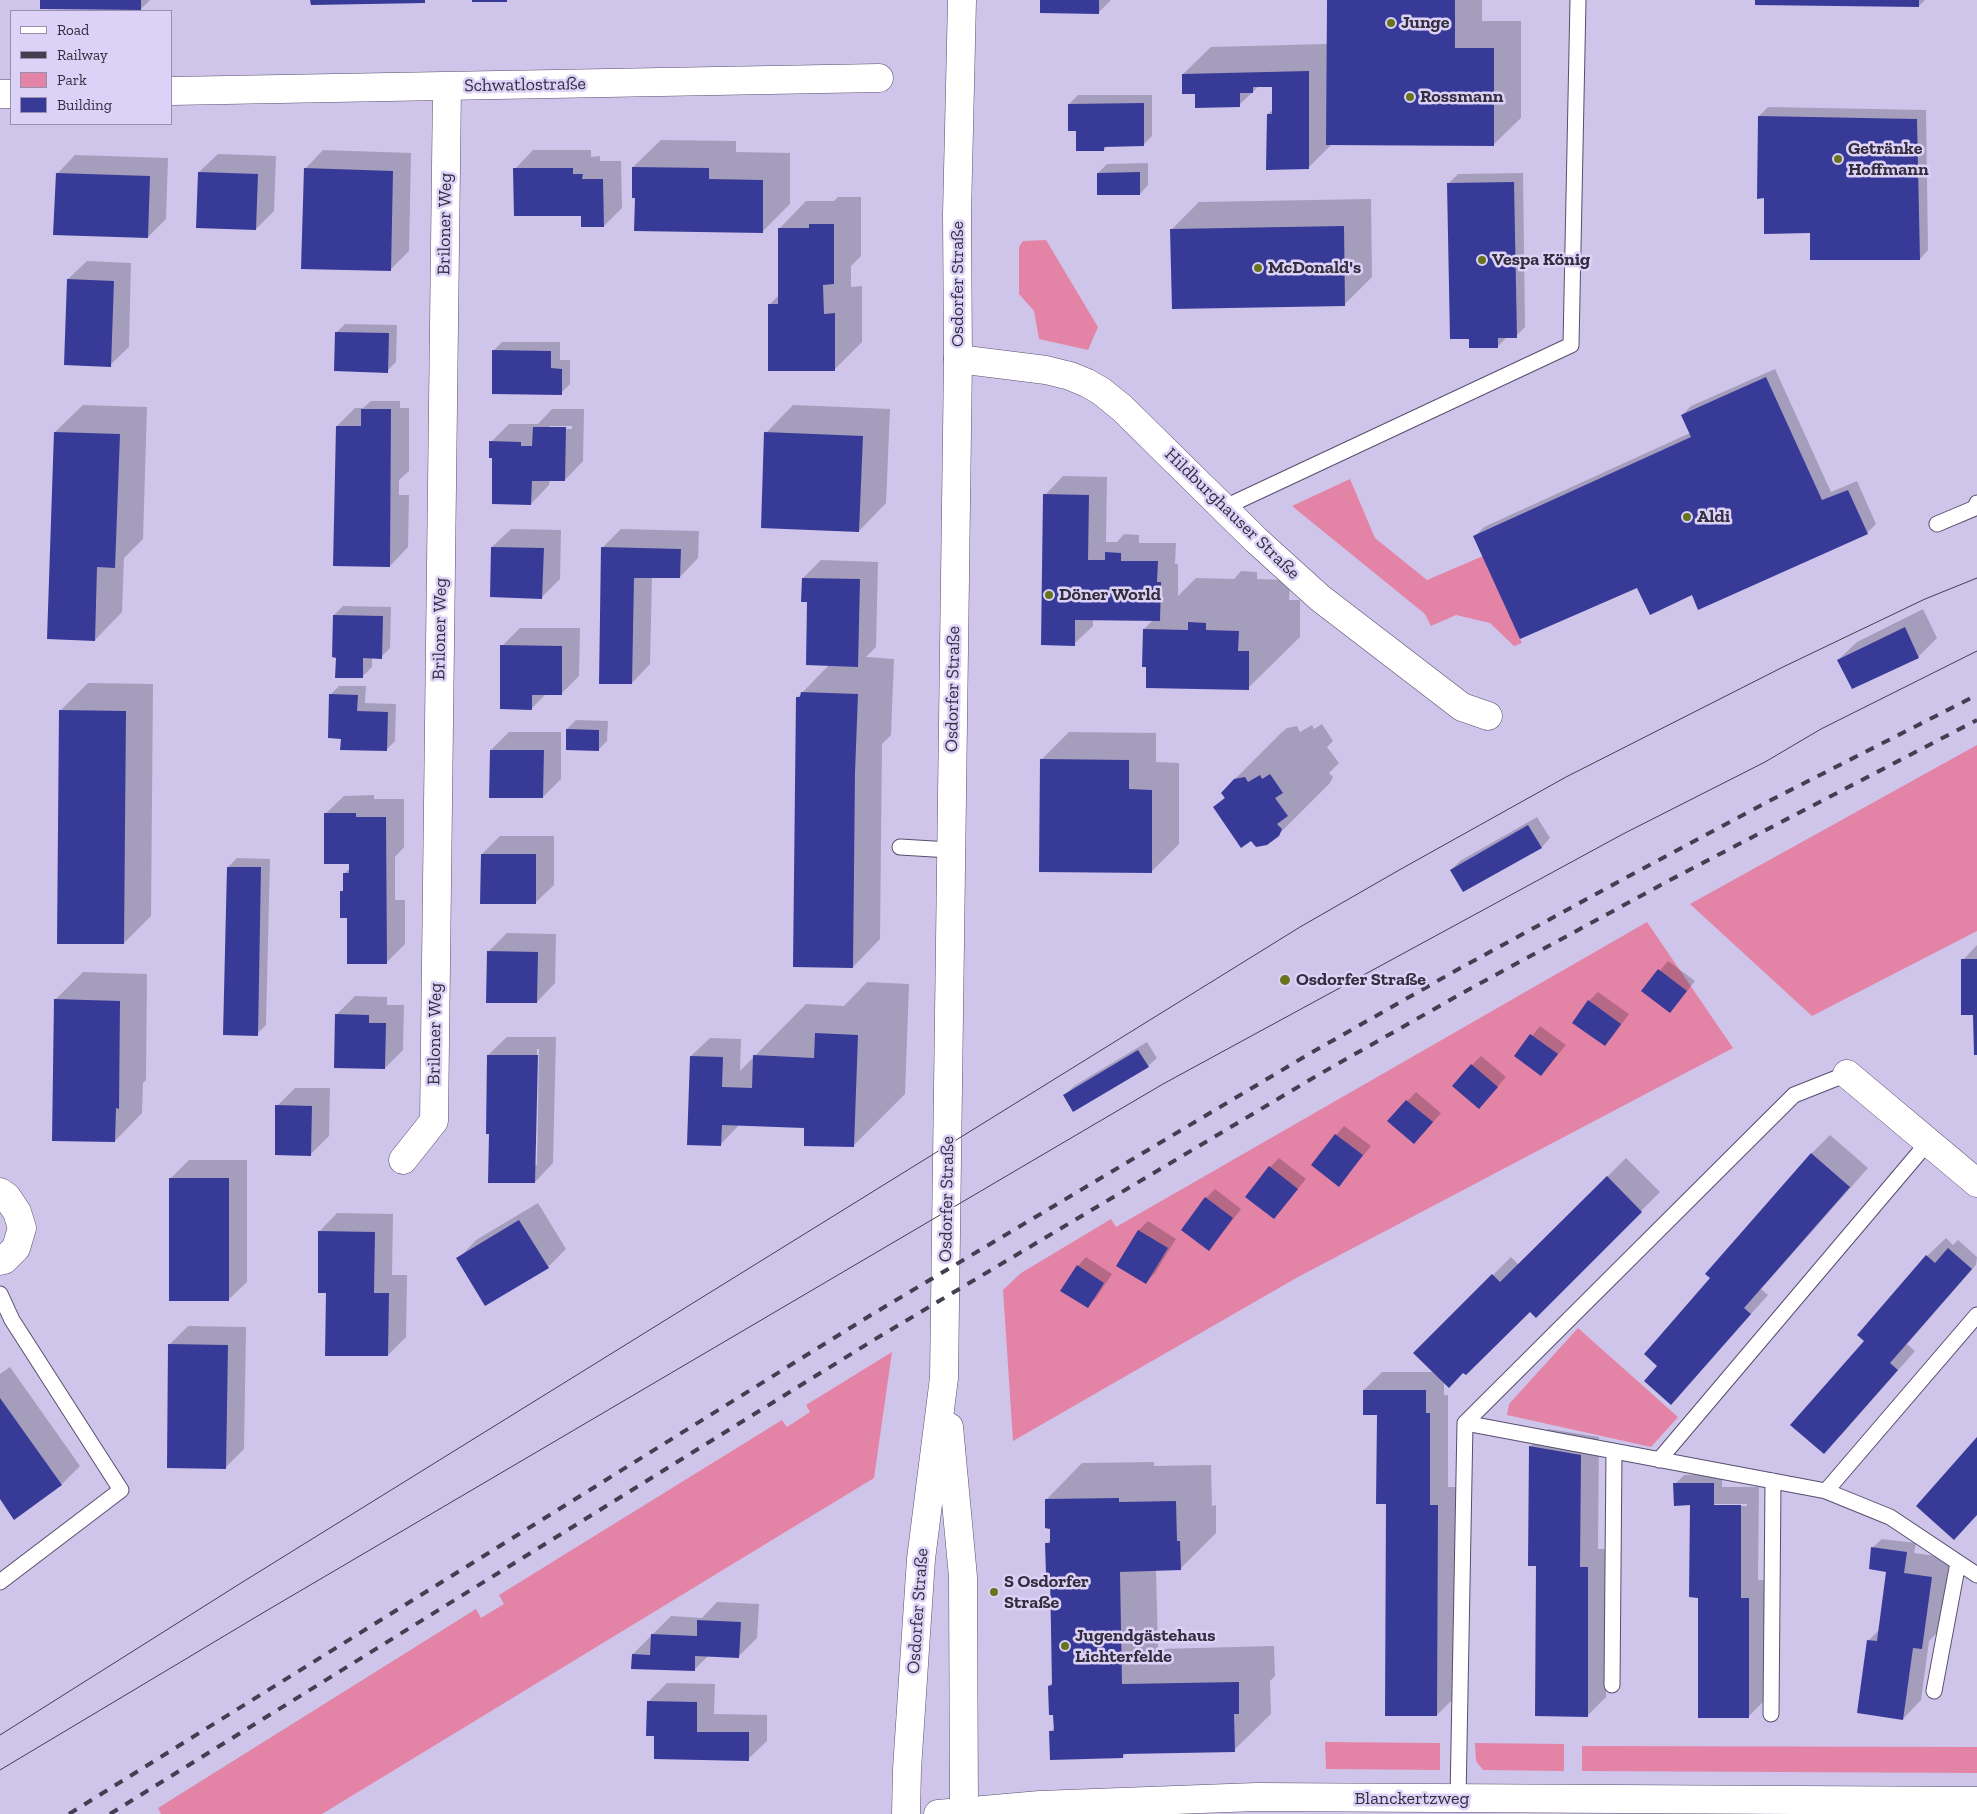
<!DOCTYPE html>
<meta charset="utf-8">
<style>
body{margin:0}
#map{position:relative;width:1977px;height:1814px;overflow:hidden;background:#cfc5eb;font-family:"Zilla Slab",serif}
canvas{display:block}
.legend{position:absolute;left:10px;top:10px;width:162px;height:115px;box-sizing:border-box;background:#dcd2f8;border:1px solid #9890ad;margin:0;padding:6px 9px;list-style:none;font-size:15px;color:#322e3d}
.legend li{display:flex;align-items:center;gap:10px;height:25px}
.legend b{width:25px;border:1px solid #9890ad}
</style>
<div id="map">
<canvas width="1977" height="1814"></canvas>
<ul class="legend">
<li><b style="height:6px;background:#fff"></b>Road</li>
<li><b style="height:6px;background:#433e50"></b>Railway</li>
<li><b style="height:14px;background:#e384a7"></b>Park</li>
<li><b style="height:14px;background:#383a98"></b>Building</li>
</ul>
</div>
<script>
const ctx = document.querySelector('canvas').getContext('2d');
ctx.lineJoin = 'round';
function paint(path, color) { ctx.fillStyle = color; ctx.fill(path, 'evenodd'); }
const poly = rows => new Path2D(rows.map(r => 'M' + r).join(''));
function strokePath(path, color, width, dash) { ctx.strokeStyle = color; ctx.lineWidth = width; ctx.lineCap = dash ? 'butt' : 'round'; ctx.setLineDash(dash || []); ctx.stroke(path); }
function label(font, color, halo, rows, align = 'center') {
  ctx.font = font + ' "Zilla Slab",serif'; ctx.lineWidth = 5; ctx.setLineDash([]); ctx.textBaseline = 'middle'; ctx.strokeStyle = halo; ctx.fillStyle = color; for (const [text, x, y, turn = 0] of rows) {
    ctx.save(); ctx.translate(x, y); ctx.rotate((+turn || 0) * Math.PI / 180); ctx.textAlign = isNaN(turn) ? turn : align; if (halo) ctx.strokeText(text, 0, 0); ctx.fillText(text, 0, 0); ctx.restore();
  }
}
const green = poly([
 [1046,240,1098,327,1088,350,1039,339,1034,311,1019,294,1019,247,1023,241],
 [1350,479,1375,538,1427,580,1483,556,1522,643,1514,646,1490,623,1456,615,1431,626,1425,614,1292,506],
 [1977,745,1977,931,1812,1016,1690,904],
 [1647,922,1733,1048,1298,1277,1013,1441,1003,1290,1021,1273,1111,1219,1116,1227],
 [1578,1328,1678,1417,1651,1447,1507,1415,1509,1404],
 [892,1352,874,1478,322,1814,161,1814,158,1808,476,1609,481,1618,504,1604,499,1595,782,1420,787,1427,810,1412,806,1405],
 [1325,1742,1440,1743,1440,1770,1326,1769],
 [1475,1743,1564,1744,1564,1771,1483,1770,1476,1761],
 [1582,1746,1977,1747,1977,1773,1582,1771]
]);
const shadow = poly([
 [42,0,150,0,141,9],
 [1041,0,1111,0,1098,13],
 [1328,0,1482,0,1482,21,1521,21,1521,118,1493,145,1332,144,1308,168,1268,114,1274,109,1273,86,1259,86,1239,105,1196,92,1183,74,1211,47,1327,44],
 [1756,0,1925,0,1919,6],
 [1078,95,1152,95,1152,136,1143,145,1108,145,1104,150,1078,130,1069,104],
 [1768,107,1926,110,1928,250,1920,259,1811,232,1765,197,1759,116],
 [661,140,736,141,736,152,790,153,790,204,762,232,636,197,633,167],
 [323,150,411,153,409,251,390,270,305,169],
 [533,150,591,150,591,157,600,156,600,161,621,161,622,208,604,226,583,214,515,169],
 [218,154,276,156,274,211,256,229,199,172],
 [75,155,168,158,166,219,148,237,57,174],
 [1148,163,1148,185,1140,194,1098,173,1107,164],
 [1523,173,1525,327,1516,336,1506,338,1497,347,1449,183,1458,174],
 [838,197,861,197,861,256,851,266,851,287,862,286,862,342,834,370,769,305,779,295,779,229,806,201,834,201],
 [1371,199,1372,277,1344,305,1171,230,1199,202],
 [87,261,131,263,129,347,110,365,68,279],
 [345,324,397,325,396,362,387,371,336,333],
 [502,342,560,342,560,360,570,360,570,384,561,393,493,351],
 [1775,369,1831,492,1857,481,1876,524,1867,533,1693,593,1638,586,1475,536,1484,527,1690,433,1682,415,1691,406],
 [371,401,400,401,400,408,409,408,409,471,399,480,399,495,409,495,408,547,390,566,337,426,355,408,363,408],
 [83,405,147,407,143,539,124,558,122,612,95,640,55,432],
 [793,405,890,409,886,503,859,531,766,433],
 [552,409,584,409,583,461,565,480,550,480,549,485,531,504,493,457,491,442,509,424,538,424],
 [550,426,572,426,572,429,548,429],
 [1063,476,1107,477,1106,542,1117,542,1124,534,1139,535,1139,543,1176,543,1175,564,1178,564,1178,596,1196,578,1234,579,1241,571,1257,572,1257,579,1290,580,1289,600,1300,600,1300,637,1248,688,1148,666,1144,629,1153,620,1093,619,1093,626,1074,644,1045,495],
 [511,529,561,530,560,579,542,597,492,547],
 [621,529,699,531,698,558,680,577,652,576,650,664,632,683,602,548],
 [821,560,878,562,876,647,866,657,894,659,891,735,882,744,880,939,853,967,797,698,829,665,803,578],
 [343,606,391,607,390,648,381,657,372,657,372,667,363,676,337,657,334,615],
 [1923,609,1937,638,1918,657,1838,660,1857,642],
 [520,628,580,628,579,676,561,694,546,694,532,708,502,646],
 [88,683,153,684,151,916,124,943,60,711],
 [339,686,366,686,365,703,396,704,395,741,386,750,342,737,330,695],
 [576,720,608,721,607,741,598,750,567,729],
 [1322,724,1333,741,1327,747,1339,763,1329,773,1333,777,1330,783,1278,835,1215,807,1225,797,1222,793,1229,785,1281,733,1287,728,1297,726,1300,732,1312,725,1314,729],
 [509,732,561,732,561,779,543,797,491,750],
 [1069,732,1156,733,1156,762,1179,763,1179,844,1151,872,1042,759],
 [374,795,374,799,404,799,404,847,395,857,395,900,405,900,405,944,386,963,348,917,341,892,344,889,344,874,350,868,350,865,325,814,344,796],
 [1537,817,1550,838,1542,847,1464,890,1451,870,1460,861],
 [500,836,554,836,554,885,535,903,482,854],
 [237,858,270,859,266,1025,257,1034,228,867],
 [507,933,556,934,555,983,537,1002,488,952],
 [1977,945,1977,1054,1975,1014,1963,960],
 [1668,961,1695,981,1670,1012,1643,991],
 [83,972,147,974,146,1080,143,1083,142,1113,115,1141,55,1000],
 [867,982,909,984,905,1094,853,1146,805,1127,739,1125,720,1145,691,1056,710,1038,741,1039,740,1071,806,1004,844,1006],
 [1598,992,1629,1014,1613,1036,1604,1045,1589,1001],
 [355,996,387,997,387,1005,404,1005,403,1050,385,1068,336,1015],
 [1540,1026,1566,1045,1541,1075,1515,1056],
 [507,1037,556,1037,553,1163,535,1182,490,1132,488,1055],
 [537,1049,539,1049,537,1165,534,1165],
 [1147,1042,1157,1058,1148,1066,1065,1095,1074,1086],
 [1481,1056,1506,1077,1488,1098,1472,1065],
 [295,1088,330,1088,329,1136,310,1155,277,1106],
 [1416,1092,1441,1113,1423,1134,1389,1121],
 [1344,1126,1371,1146,1339,1185,1336,1135],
 [1830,1135,1868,1168,1761,1289,1768,1295,1693,1379,1659,1366,1712,1278,1706,1273,1812,1153],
 [1279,1158,1306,1179,1274,1218,1270,1167],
 [1626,1158,1660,1192,1536,1316,1530,1310,1463,1371,1444,1381,1444,1395,1448,1395,1448,1487,1456,1487,1455,1697,1437,1715,1387,1503,1378,1414,1364,1390,1382,1372,1434,1372,1415,1353,1511,1257,1519,1265],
 [189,1160,247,1160,247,1282,228,1300,171,1178],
 [1215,1189,1241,1209,1209,1250,1206,1198],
 [538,1203,566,1249,548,1267,458,1259,476,1240],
 [337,1213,393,1214,392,1275,407,1275,406,1337,388,1355,327,1292,319,1232],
 [1148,1221,1176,1239,1155,1273,1146,1282,1117,1265,1139,1230],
 [1946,1238,1953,1245,1958,1240,1977,1257,1976,1265,1907,1344,1915,1351,1842,1434,1824,1452,1866,1340,1927,1256],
 [1086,1257,1112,1274,1096,1298,1088,1306,1078,1266],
 [188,1326,246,1327,244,1449,226,1467,169,1345],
 [10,1367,80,1466,62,1484,14,1518,0,1498,0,1374],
 [1548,1429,1599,1437,1598,1549,1606,1549,1606,1697,1587,1716,1537,1565,1530,1447],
 [1154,1462,1154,1466,1211,1465,1212,1506,1216,1505,1216,1533,1180,1569,1156,1570,1158,1649,1274,1646,1275,1676,1270,1681,1271,1714,1234,1750,1127,1752,1123,1757,1051,1731,1055,1727,1049,1686,1053,1682,1051,1573,1047,1543,1052,1538,1046,1500,1082,1463],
 [1722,1474,1722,1487,1759,1487,1758,1580,1767,1580,1767,1698,1748,1717,1699,1597,1691,1504,1675,1484,1684,1475],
 [1707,1504,1747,1504,1747,1506,1707,1506],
 [1882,1539,1916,1543,1914,1553,1950,1558,1940,1630,1929,1641,1921,1700,1903,1719,1868,1641,1880,1629,1888,1568,1873,1547],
 [717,1602,759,1604,757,1638,739,1656,709,1655,694,1670,633,1654,671,1616,702,1618],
 [667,1683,715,1684,714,1714,767,1715,767,1741,748,1759,655,1735,648,1702]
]);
const building = poly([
 [40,0,141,0,141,10,40,9],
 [310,0,425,0,425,3,311,5],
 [472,0,507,0,507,2,472,2],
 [1040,0,1099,0,1099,14,1040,13],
 [1327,0,1455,0,1455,48,1494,48,1494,146,1326,145],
 [1755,0,1919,0,1919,7,1755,5],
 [1309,71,1309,169,1266,170,1267,114,1272,114,1272,87,1253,87,1253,93,1240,93,1240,107,1195,108,1195,94,1182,94,1182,74],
 [1144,103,1144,146,1104,147,1104,151,1076,151,1076,131,1068,131,1068,104],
 [1758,116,1917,119,1920,260,1810,260,1810,233,1764,234,1764,198,1757,199],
 [632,167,709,168,709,179,763,180,763,233,634,231,635,198,632,198],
 [304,168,393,171,391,271,301,269],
 [513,168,573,168,573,174,583,174,582,179,603,179,604,227,581,227,581,216,514,216],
 [198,172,258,174,256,230,196,228],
 [1140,172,1140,195,1097,195,1097,173],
 [56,173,150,176,148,238,53,235],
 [1514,182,1517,338,1498,338,1498,348,1469,348,1469,339,1450,339,1447,183],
 [809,224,834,224,834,284,823,285,824,314,835,313,835,371,768,371,768,304,778,304,778,228,809,228],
 [1344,226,1345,306,1172,309,1170,229],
 [67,279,114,281,111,367,64,365],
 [335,332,389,333,388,373,334,371],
 [492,350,551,351,551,368,562,369,562,395,492,394],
 [1766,377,1822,500,1848,490,1868,534,1698,610,1692,595,1650,615,1637,588,1520,639,1473,536,1691,437,1681,415],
 [361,409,391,409,390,567,333,566,336,426,361,426],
 [533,427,566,427,565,481,532,481,531,505,492,504,492,458,489,458,489,441,521,442,521,446,532,446],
 [54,432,120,434,115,568,97,567,95,641,47,639],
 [764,432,863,436,859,532,761,528],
 [1043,494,1089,495,1088,560,1105,560,1105,552,1121,553,1121,561,1158,561,1157,582,1161,582,1160,621,1075,620,1075,646,1041,645],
 [491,547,544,548,542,599,490,597],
 [601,547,681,549,680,578,634,578,632,684,599,684],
 [802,578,860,579,858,667,806,665,807,602,801,602],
 [333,615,383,616,382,659,363,658,363,678,335,678,336,658,332,657],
 [1188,622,1206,623,1206,630,1239,631,1238,651,1249,651,1249,690,1146,688,1146,667,1142,667,1143,629,1188,630],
 [1905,627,1919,658,1852,689,1837,660],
 [500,645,562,646,562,695,532,695,532,710,500,709],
 [801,692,858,694,855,773,853,968,793,967,796,697,800,697],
 [329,694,358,695,357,711,388,712,387,751,340,750,341,739,328,738],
 [59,710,126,711,124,944,57,944],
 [566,729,599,730,599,751,566,750],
 [490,750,544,750,543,798,489,798],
 [1040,759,1129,760,1129,789,1152,790,1152,873,1039,872],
 [1270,774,1283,793,1275,798,1288,816,1277,824,1282,829,1279,836,1267,845,1256,847,1251,841,1241,848,1213,807,1225,798,1221,793,1234,779,1245,777,1248,782,1260,775,1262,779],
 [324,813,356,813,356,817,386,817,387,964,347,964,347,918,340,918,340,891,343,891,343,873,349,873,349,864,324,864],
 [1528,825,1542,848,1463,892,1450,870],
 [481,854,536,854,536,904,480,904],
 [227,867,261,867,258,1036,223,1035],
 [487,951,538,952,537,1003,486,1003],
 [1961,959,1977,959,1977,1055,1974,1055,1973,1015,1961,1015],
 [1658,969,1687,991,1670,1013,1641,991],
 [54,999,120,1001,119,1109,116,1108,115,1142,52,1141],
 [1588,1000,1621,1024,1605,1046,1572,1023],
 [335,1014,369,1015,369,1023,386,1023,385,1069,334,1068],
 [815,1033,858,1035,854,1147,804,1146,804,1128,722,1125,721,1146,687,1145,690,1056,723,1057,722,1087,752,1088,753,1055,814,1058],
 [1530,1034,1558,1054,1541,1076,1514,1056],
 [1138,1050,1149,1067,1073,1112,1063,1095],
 [487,1055,538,1055,535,1183,488,1183,489,1134,486,1134],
 [1471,1064,1498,1087,1479,1109,1452,1086],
 [1406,1100,1433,1122,1414,1144,1387,1121],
 [275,1105,312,1106,311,1156,275,1155],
 [1335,1134,1363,1155,1339,1187,1311,1165],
 [1811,1153,1850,1187,1744,1308,1751,1314,1671,1405,1644,1381,1657,1366,1644,1354,1710,1278,1705,1274],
 [1269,1166,1298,1189,1274,1219,1245,1197],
 [1607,1176,1642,1212,1536,1318,1530,1312,1466,1375,1463,1373,1449,1388,1413,1353,1492,1274,1500,1282],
 [169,1178,229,1178,229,1301,169,1301],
 [1205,1197,1233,1218,1209,1251,1181,1230],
 [519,1220,549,1268,485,1306,456,1258],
 [1138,1230,1168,1248,1146,1284,1116,1266],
 [318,1231,375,1232,374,1293,389,1293,388,1356,325,1356,326,1293,318,1293],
 [1948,1248,1972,1269,1890,1363,1898,1370,1824,1454,1790,1425,1864,1341,1857,1335,1926,1255,1935,1263],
 [1077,1265,1104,1283,1088,1308,1060,1291],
 [168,1344,228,1345,226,1469,167,1468],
 [1363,1390,1426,1390,1426,1413,1430,1413,1430,1505,1438,1505,1437,1716,1385,1716,1386,1504,1376,1504,1377,1415,1363,1415],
 [0,1398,62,1485,14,1520,0,1499],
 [1977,1437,1977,1515,1954,1540,1916,1506],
 [1529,1446,1581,1455,1580,1567,1588,1567,1588,1717,1535,1716,1536,1566,1528,1566],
 [1673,1483,1714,1483,1714,1505,1741,1505,1741,1598,1749,1598,1749,1718,1698,1718,1698,1598,1689,1597,1690,1505,1674,1506],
 [1119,1498,1119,1502,1176,1501,1177,1541,1180,1541,1181,1570,1120,1572,1122,1684,1239,1682,1239,1714,1234,1714,1235,1752,1123,1754,1123,1758,1050,1760,1049,1731,1054,1731,1053,1715,1049,1715,1048,1686,1052,1685,1050,1574,1046,1574,1045,1543,1050,1543,1050,1529,1045,1528,1045,1499],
 [1871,1547,1907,1552,1904,1573,1932,1577,1922,1649,1913,1648,1903,1720,1857,1713,1867,1640,1877,1641,1886,1572,1869,1569],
 [697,1620,741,1622,739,1658,695,1656,695,1671,631,1669,632,1654,650,1655,651,1634,697,1636],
 [647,1701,697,1702,697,1732,749,1732,749,1761,654,1759,654,1736,646,1736]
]);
const service = poly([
 [1223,508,1571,345,1578,0],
 [1937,524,1975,508,1977,503],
 [900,847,950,850],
 [0,1294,12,1320,121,1490,0,1582],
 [1465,1423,1826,1491,1890,1517,1977,1575],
 [1659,1460,1929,1141],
 [1826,1491,1977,1315],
 [1612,1685,1614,1451],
 [1934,1691,1958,1563],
 [1771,1714,1773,1481],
 [1458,1799,1465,1423,1794,1095,1847,1074]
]);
const minor = poly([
 [171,91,879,78],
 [0,94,11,94],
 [958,359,1046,370,1070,376,1087,383,1101,391,1122,408,1256,540,1320,598,1462,707,1488,716],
 [1847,1074,1977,1183],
 [403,1160,434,1121,447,87],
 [0,1192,7,1197,17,1212,22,1228,16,1248,4,1260,0,1261]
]);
const secondary = poly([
 [949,1427,963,1577,964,1812],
 [906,1814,907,1769,921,1559,944,1378,958,359,957,214,962,0],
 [938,1814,1040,1805,1256,1797,1977,1801]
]);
const tram = poly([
 [0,1735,241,1583,1300,927,1401,869,1566,777,1783,667,1925,599,1977,578],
 [0,1770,266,1611,1163,1084,1623,834,1765,762,1821,729,1977,651]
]);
const rail = poly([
 [69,1814,871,1315,1309,1054,1455,971,1618,882,1773,799,1977,695],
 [110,1814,872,1341,1318,1075,1466,991,1670,880,1977,720]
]);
const markers = [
 [1391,23,5,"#68731d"],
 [1410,97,5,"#68731d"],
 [1838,159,5,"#68731d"],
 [1482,260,5,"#68731d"],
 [1258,268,5,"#68731d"],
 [1687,517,5,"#68731d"],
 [1049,595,5,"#68731d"],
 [1285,980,6,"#68731d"],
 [994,1592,5,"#68731d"],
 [1065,1646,5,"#68731d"]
];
const poiNames = [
 ["Junge",1401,23],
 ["Rossmann",1420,97],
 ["Getränke",1848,149],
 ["Hoffmann",1848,170],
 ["Vespa König",1492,260],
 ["McDonald's",1268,268],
 ["Aldi",1697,517],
 ["Döner World",1059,595],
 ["Osdorfer Straße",1296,980],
 ["S Osdorfer",1004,1582],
 ["Straße",1004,1603],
 ["Jugendgästehaus",1075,1636],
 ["Lichterfelde",1075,1657]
];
const streetNames = [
 ["Schwatlostraße",525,85,-1],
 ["Briloner Weg",445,224,-89],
 ["Osdorfer Straße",958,284,-90],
 ["Hildburghauser Straße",1232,514,44],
 ["Briloner Weg",440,629,-89],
 ["Osdorfer Straße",953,689,-89],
 ["Briloner Weg",435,1034,-89],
 ["Osdorfer Straße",947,1199,-89],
 ["Osdorfer Straße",918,1611,-86],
 ["Blanckertzweg",1412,1799]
];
paint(green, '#e384a7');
paint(shadow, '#0003');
paint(building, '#383a98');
strokePath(service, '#574e6e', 17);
strokePath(minor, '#574e6e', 29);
strokePath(secondary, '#574e6e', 29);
strokePath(service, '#fff', 15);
strokePath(minor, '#fff', 28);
strokePath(secondary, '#fff', 28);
strokePath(tram, '#433e50', 1);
strokePath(rail, '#433e50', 4, [9, 9]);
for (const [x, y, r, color] of markers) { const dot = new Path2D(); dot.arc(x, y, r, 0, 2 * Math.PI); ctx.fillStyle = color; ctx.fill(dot); strokePath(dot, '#dcd2f8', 2); }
label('bold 18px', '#322e3d', '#dcd2f8', poiNames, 'left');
label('18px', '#322e3d', '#dcd2f8', streetNames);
</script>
